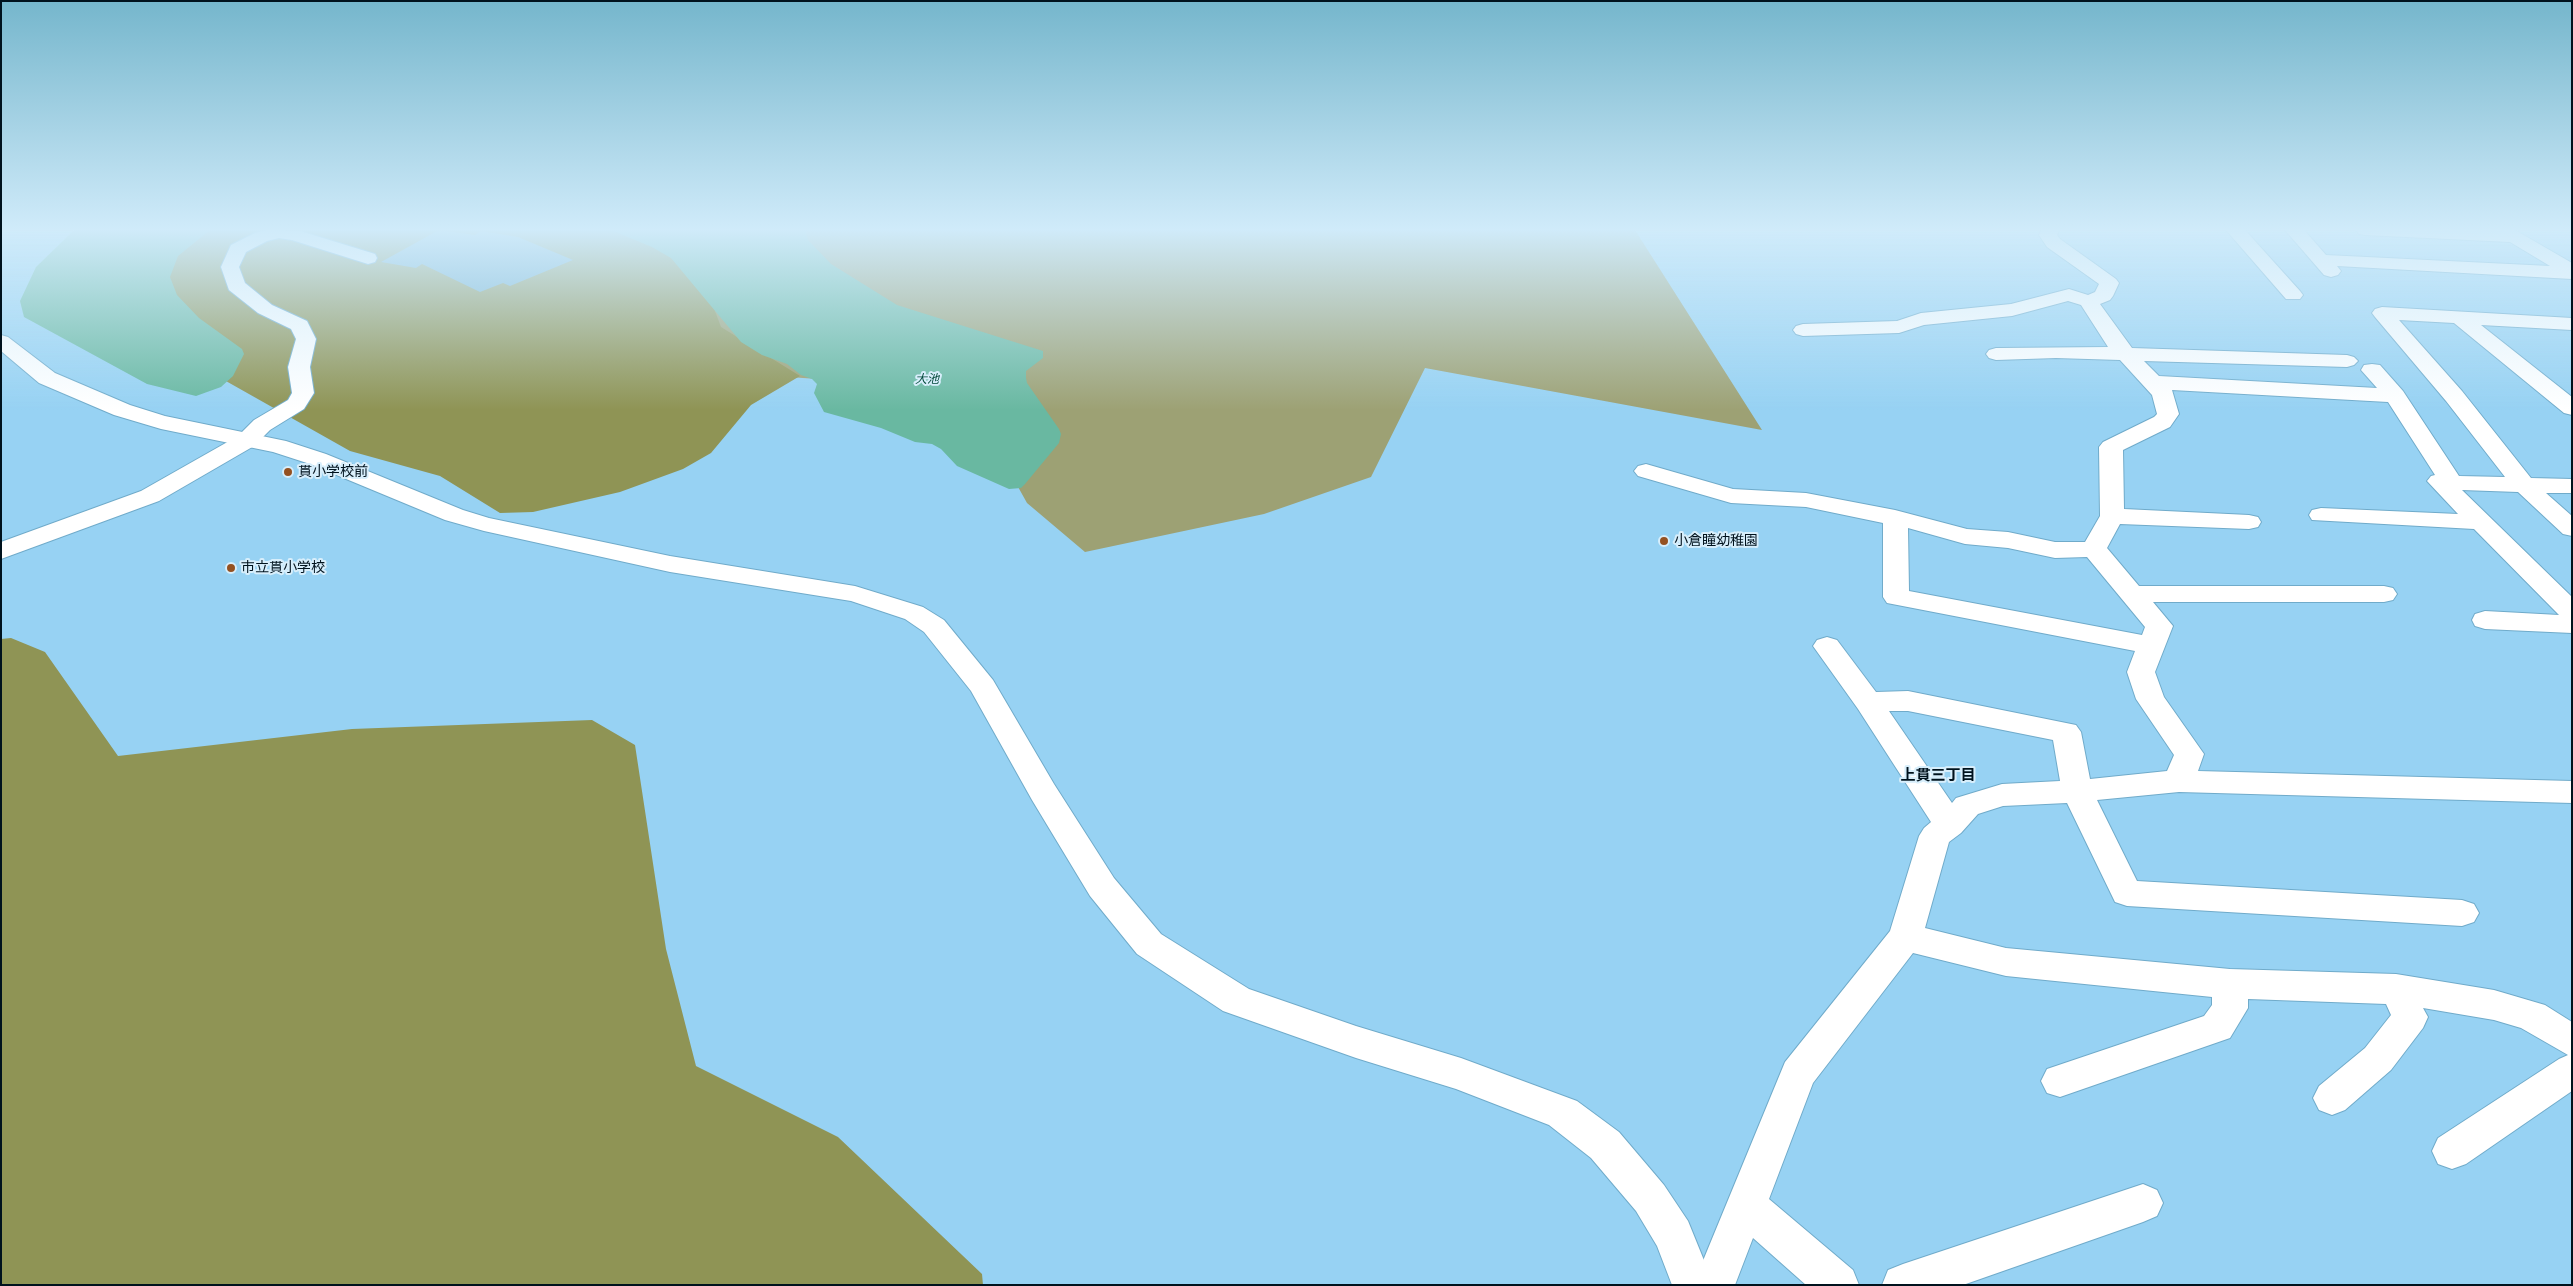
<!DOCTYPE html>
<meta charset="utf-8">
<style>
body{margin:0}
#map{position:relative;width:2573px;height:1286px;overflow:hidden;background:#97d2f3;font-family:"DM Sans",sans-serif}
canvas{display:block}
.frame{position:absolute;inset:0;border:2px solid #00121d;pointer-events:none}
</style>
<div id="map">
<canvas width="2573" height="1286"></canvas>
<div class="frame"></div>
</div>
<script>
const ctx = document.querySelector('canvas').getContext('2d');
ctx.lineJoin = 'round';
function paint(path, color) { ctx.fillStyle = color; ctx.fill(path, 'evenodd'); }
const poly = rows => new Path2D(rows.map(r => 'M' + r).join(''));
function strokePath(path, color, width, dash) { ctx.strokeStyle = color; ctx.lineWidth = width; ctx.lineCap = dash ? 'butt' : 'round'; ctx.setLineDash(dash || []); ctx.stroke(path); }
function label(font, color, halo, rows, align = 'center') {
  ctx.font = font + ' "DM Sans","Noto Sans JP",sans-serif'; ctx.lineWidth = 4; ctx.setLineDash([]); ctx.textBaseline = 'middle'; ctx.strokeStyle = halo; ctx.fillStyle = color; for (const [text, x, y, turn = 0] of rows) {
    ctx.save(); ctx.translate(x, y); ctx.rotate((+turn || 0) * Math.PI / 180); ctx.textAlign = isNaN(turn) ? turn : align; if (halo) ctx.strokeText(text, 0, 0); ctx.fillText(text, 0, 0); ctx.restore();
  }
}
const green = poly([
 [215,230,1635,230,1762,430,1425,368,1371,477,1264,514,1085,552,1027,503,987,431,833,380,622,366]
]);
const forest = poly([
 [196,230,636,230,682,256,709,295,721,327,800,376,751,405,711,453,683,469,620,492,533,512,500,513,440,476,350,451,178,354,156,258],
 [11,638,45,652,118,756,352,729,592,720,635,745,666,949,696,1066,838,1137,982,1274,983,1285,1,1285,1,639]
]);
const water = poly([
 [74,230,210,230,178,256,170,277,177,295,199,318,242,349,244,354,233,376,221,387,196,396,147,384,24,317,20,301,36,267],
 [611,230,805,230,808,240,831,264,897,305,1043,351,1043,358,1026,371,1026,378,1027,383,1059,429,1061,434,1059,443,1025,484,1021,488,1009,489,957,466,941,449,932,444,915,442,881,428,824,412,814,393,817,384,812,379,801,375,787,364,762,355,741,342,671,258,652,247]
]);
const building = poly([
 [439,230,475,235,481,231,518,237,573,260,510,286,503,283,480,292,422,264,416,268,381,262]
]);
const street = poly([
 [267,230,300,231,375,254,377,258,375,262,368,264,292,240,279,238,267,241,246,252,239,267,245,283,272,305,307,321,316,339,310,367,314,393,304,409,270,430,254,446,159,501,1,559,1,542,141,491,238,436,254,420,288,400,292,393,288,367,296,339,291,329,258,313,229,290,221,267,231,245,255,233,267,230],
 [2041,230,2059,230,2057,235,2060,239,2116,279,2119,283,2113,296,2110,300,2100,304,2132,348,2347,355,2354,357,2358,361,2354,365,2347,367,2144,361,2159,376,2377,388,2361,370,2364,365,2372,364,2380,365,2403,391,2459,476,2505,477,2446,401,2375,317,2372,313,2375,309,2382,307,2572,318,2572,330,2481,325,2572,397,2572,415,2564,413,2454,323,2399,320,2462,391,2531,478,2572,479,2572,493,2546,493,2572,516,2572,536,2563,534,2518,492,2462,490,2572,597,2572,633,2485,629,2475,626,2472,620,2475,614,2485,611,2559,615,2474,529,2312,520,2309,515,2312,510,2321,508,2458,514,2427,481,2431,476,2435,475,2388,402,2172,390,2179,414,2170,427,2123,450,2124,509,2249,515,2258,517,2261,522,2258,527,2249,529,2120,524,2107,548,2139,586,2384,586,2393,588,2397,594,2393,600,2384,602,2153,602,2173,626,2155,672,2164,697,2204,754,2198,771,2572,781,2572,803,2179,792,2097,800,2137,881,2462,900,2474,904,2479,913,2474,922,2462,926,2127,906,2115,902,2067,803,2003,806,1978,814,1961,833,1949,842,1925,928,2006,948,2230,969,2396,974,2494,990,2545,1005,2572,1022,2572,1091,2466,1164,2452,1169,2438,1164,2432,1151,2438,1138,2559,1059,2568,1055,2521,1028,2494,1020,2423,1008,2428,1017,2423,1028,2391,1070,2345,1110,2332,1115,2319,1110,2313,1098,2319,1086,2365,1048,2391,1015,2386,1004,2248,999,2248,1008,2230,1038,2060,1097,2047,1093,2041,1081,2047,1069,2204,1016,2212,1005,2212,997,2006,976,1913,953,1813,1083,1769,1199,1853,1270,1859,1285,1806,1285,1753,1238,1735,1285,1693,1285,1785,1062,1890,931,1919,836,1924,828,1931,822,1858,709,1813,646,1817,640,1827,637,1837,640,1876,692,1908,691,2076,725,2081,732,2090,779,2167,771,2174,755,2136,699,2127,672,2135,651,1887,603,1883,597,1883,523,1806,507,1731,503,1638,476,1634,471,1638,466,1646,464,1733,489,1806,493,1895,510,1967,529,2008,532,2055,542,2085,542,2100,516,2099,447,2103,442,2154,417,2157,414,2152,395,2120,360,2056,358,1996,360,1989,358,1986,354,1989,350,1996,348,2108,347,2081,305,2068,301,2012,316,1924,325,1899,333,1803,336,1796,334,1793,330,1796,326,1803,324,1897,321,1921,313,2011,304,2069,289,2088,295,2095,292,2099,284,2047,247,2039,235,2041,230],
 [1908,528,1965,544,2008,548,2055,558,2087,557,2145,627,2142,635,1909,591,1908,528],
 [1889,711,1908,711,2053,740,2060,781,2002,784,1956,798,1952,803,1889,711],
 [2226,230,2245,230,2300,291,2303,295,2300,299,2286,299,2226,230],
 [2285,230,2304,230,2326,255,2550,266,2510,242,2365,235,2359,234,2356,230,2515,230,2572,263,2572,279,2337,266,2341,271,2338,275,2331,277,2324,275,2285,230],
 [2143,1184,2157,1190,2163,1203,2157,1216,2143,1222,1963,1285,1882,1285,1888,1270,1903,1264,2143,1184]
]);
const secondary = poly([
 [1,335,8,337,55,373,130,405,165,416,286,441,326,454,463,510,489,518,670,556,855,586,923,607,944,620,993,680,1054,784,1114,878,1161,934,1249,989,1356,1026,1461,1058,1577,1101,1619,1132,1664,1185,1688,1221,1714,1285,1672,1285,1657,1246,1636,1211,1591,1158,1549,1125,1456,1089,1356,1058,1223,1011,1137,954,1090,896,1032,800,971,691,924,632,905,619,851,601,670,572,484,531,445,520,310,464,273,452,161,429,114,415,39,383,1,351,1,335]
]);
const markers = [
 [288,472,5,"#945121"],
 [1664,541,5,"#945121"],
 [231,568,5,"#945121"]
];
const farWaternames = [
 ["大池",927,380]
];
const poiNames = [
 ["貫小学校前",298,472],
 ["小倉瞳幼稚園",1674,541],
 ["市立貫小学校",241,568]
];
const neighbourhoodNames = [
 ["上貫三丁目",1938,776]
];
paint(green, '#9da174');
paint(forest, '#8f9455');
paint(water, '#69b8a1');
paint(building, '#73aecd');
strokePath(street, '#70abca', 2);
strokePath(secondary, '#70abca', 2);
paint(street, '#fff');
paint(secondary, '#fff');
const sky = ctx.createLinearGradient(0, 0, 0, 410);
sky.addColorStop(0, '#75b6cc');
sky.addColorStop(0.56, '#d0ebfa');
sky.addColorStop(1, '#d0ebfa00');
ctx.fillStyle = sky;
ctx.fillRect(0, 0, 2573, 410);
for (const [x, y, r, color] of markers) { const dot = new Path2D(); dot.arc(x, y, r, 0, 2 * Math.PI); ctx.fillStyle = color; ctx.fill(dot); strokePath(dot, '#d7eefb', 2); }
label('italic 12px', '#004738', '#d7eefb', farWaternames);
label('14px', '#00121d', '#d7eefb', poiNames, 'left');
label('bold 15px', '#00121d', '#d7eefb', neighbourhoodNames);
</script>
